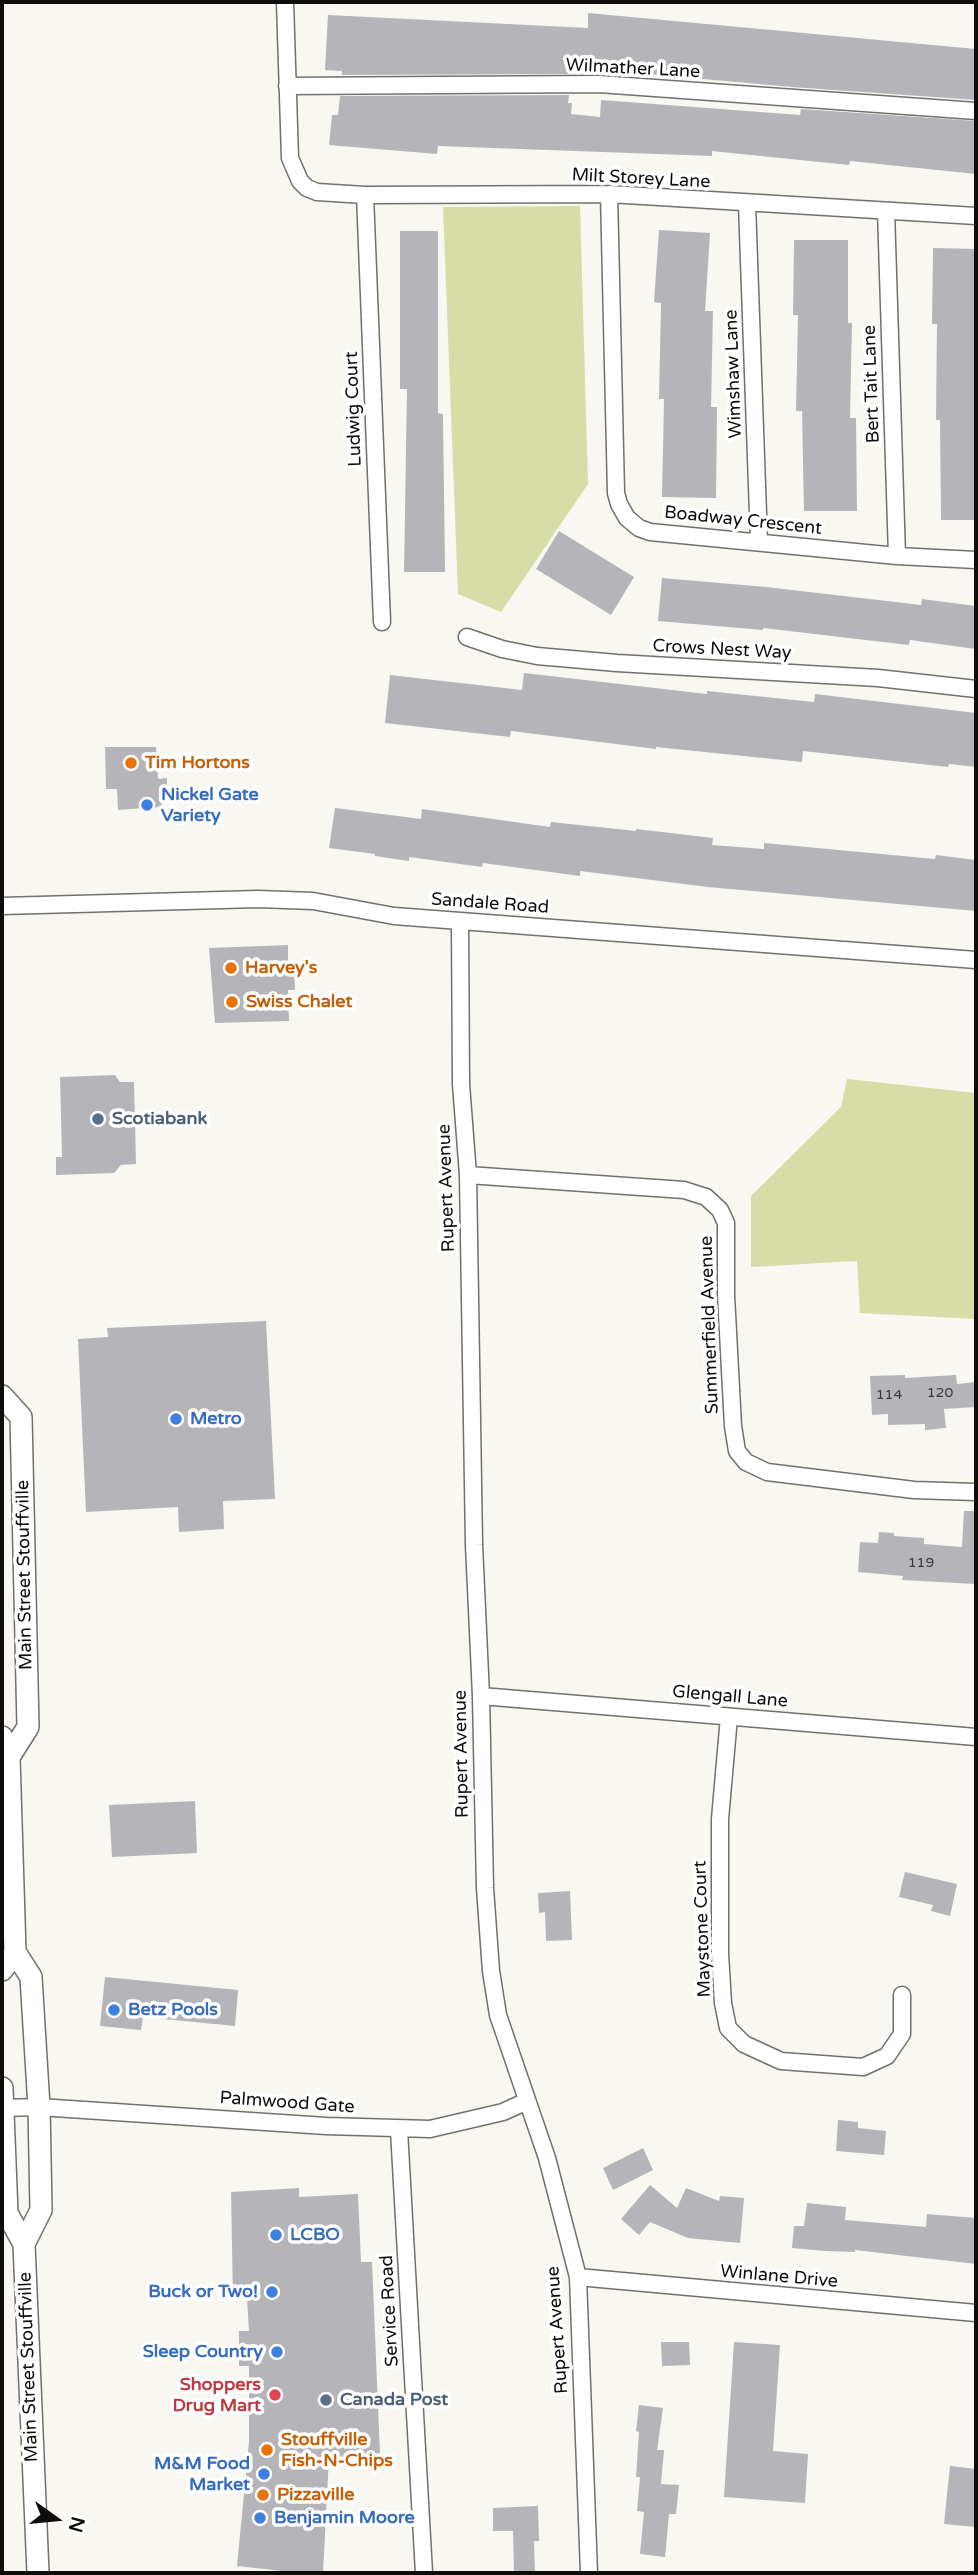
<!DOCTYPE html>
<style>
body{margin:0}
#map{position:relative;width:978px;height:2575px;overflow:hidden;background:#f8f7f2;font-family:"Varela Round",sans-serif}
canvas{display:block}
.frame{position:absolute;inset:0;border:4px solid #0e0d0c;pointer-events:none}
.north{position:absolute;left:21px;top:2484px;width:70px;height:70px;-webkit-text-stroke:5px #fff;paint-order:stroke;rotate:105deg;font-size:19px;font-weight:700;line-height:28px;text-align:center;color:#0e0d0c}
.north::after{content:'';display:block;margin:auto;width:24px;height:32px;background:#0e0d0c;clip-path:polygon(50% 0,100% 100%,50% 72%,0 100%)}
</style>
<div id="map">
<canvas width="978" height="2575"></canvas>
<div class="frame"></div>
<div class="north">N</div>
</div>
<script>
const ctx = document.querySelector('canvas').getContext('2d');
ctx.lineJoin = 'round';
function paint(path, color) { ctx.fillStyle = color; ctx.fill(path, 'evenodd'); }
const poly = rows => new Path2D(rows.map(r => 'M' + r).join(''));
function strokePath(path, color, width, dash) { ctx.strokeStyle = color; ctx.lineWidth = width; ctx.lineCap = dash ? 'butt' : 'round'; ctx.setLineDash(dash || []); ctx.stroke(path); }
function label(font, color, halo, rows, align = 'center') {
  ctx.font = font + ' "Varela Round",sans-serif'; ctx.lineWidth = 7; ctx.setLineDash([]); ctx.textBaseline = 'middle'; ctx.strokeStyle = halo; ctx.fillStyle = color; for (const [text, x, y, turn = 0] of rows) {
    ctx.save(); ctx.translate(x, y); ctx.rotate((+turn || 0) * Math.PI / 180); ctx.textAlign = isNaN(turn) ? turn : align; if (halo) ctx.strokeText(text, 0, 0); ctx.fillText(text, 0, 0); ctx.restore();
  }
}
const green = poly([
 [580,206,588,484,501,612,458,594,443,207],
 [847,1079,976,1093,976,1319,860,1313,857,1261,751,1267,751,1196,841,1107]
]);
const building = poly([
 [588,13,976,49,976,100,792,87,570,67,570,74,342,75,342,71,325,70,328,15,588,28],
 [569,95,568,103,572,103,571,114,600,117,601,100,800,115,801,109,976,121,976,174,850,161,849,165,712,151,712,156,438,146,437,154,329,145,332,115,338,115,340,96],
 [659,230,710,233,705,311,713,311,711,407,717,407,716,498,662,497,664,399,659,399,661,303,654,302],
 [400,231,438,231,438,413,443,414,445,572,404,572,407,389,400,389],
 [794,240,848,240,848,323,852,323,850,418,856,418,857,511,804,511,802,411,796,411,798,315,793,315],
 [933,248,976,249,976,520,941,520,940,420,936,420,937,324,932,324],
 [559,531,634,577,611,615,536,569],
 [662,578,766,587,921,605,922,599,976,606,976,649,910,640,909,645,763,628,763,630,658,621],
 [524,673,707,694,707,691,814,702,815,694,976,713,976,767,949,764,948,767,803,751,802,762,656,747,656,749,511,731,510,737,385,723,390,675,522,690],
 [105,747,156,747,158,779,167,778,167,797,160,807,118,810,117,789,106,789],
 [335,808,421,819,422,809,550,827,551,822,636,831,636,829,713,838,712,845,764,849,764,843,935,859,936,855,976,860,976,911,708,887,580,871,580,876,483,863,482,867,409,857,409,861,375,856,375,854,329,848],
 [288,945,288,962,294,961,295,990,288,990,289,1021,215,1023,209,948],
 [115,1075,120,1082,134,1082,136,1164,121,1165,114,1173,56,1175,56,1157,62,1157,60,1077],
 [266,1321,275,1499,223,1501,224,1529,179,1532,178,1507,86,1512,78,1339,108,1337,107,1328],
 [905,1375,905,1378,956,1375,957,1384,976,1382,976,1407,944,1409,946,1428,925,1430,925,1424,888,1425,888,1414,872,1415,870,1376],
 [964,1511,976,1511,976,1584,902,1580,903,1576,858,1572,860,1542,878,1543,879,1532,894,1533,894,1536,924,1538,924,1544,962,1547],
 [195,1801,197,1853,112,1857,109,1805],
 [905,1872,957,1884,950,1916,931,1911,933,1905,899,1897],
 [570,1891,572,1940,546,1941,545,1912,539,1913,538,1893],
 [105,1977,238,1990,235,2026,143,2017,141,2030,100,2026],
 [838,2120,858,2122,858,2128,886,2131,884,2155,836,2151],
 [643,2148,653,2170,613,2190,603,2168],
 [650,2185,677,2208,686,2188,719,2201,720,2196,744,2198,740,2243,688,2238,650,2222,639,2235,621,2219],
 [299,2188,299,2197,358,2194,361,2262,372,2262,380,2455,329,2457,323,2573,300,2573,237,2566,249,2442,249,2366,239,2366,239,2331,249,2331,247,2298,233,2299,231,2192],
 [807,2203,846,2207,845,2220,926,2227,927,2214,976,2218,976,2264,855,2250,855,2252,825,2251,792,2248,794,2226,804,2226],
 [661,2342,689,2342,690,2365,662,2366],
 [734,2342,780,2345,773,2451,808,2454,805,2503,724,2497],
 [639,2405,663,2408,657,2450,664,2450,661,2484,679,2485,676,2514,669,2514,665,2557,640,2554,644,2512,637,2511,640,2477,636,2477,639,2432,636,2431],
 [950,2466,976,2469,976,2527,944,2524],
 [538,2506,539,2541,534,2541,535,2573,514,2573,513,2531,493,2531,493,2508]
]);
const street = poly([
 [285,2,290,158,300,181,307,188,317,192,365,195,609,194,976,216],
 [287,86,599,84,976,111],
 [609,194,616,493,619,504,627,518,639,528,650,532,897,556,976,560],
 [365,195,382,622],
 [747,204,759,542],
 [886,211,897,556],
 [467,637,502,649,537,656,617,663,878,678,976,689],
 [2,906,258,899,313,901,394,916,976,960],
 [460,922,461,1084,468,1175,474,1545,481,1696,485,1888,491,1971,498,2015,547,2158,578,2277,589,2573],
 [468,1175,684,1190,706,1197,720,1210,726,1223,726,1295,733,1426,737,1451,746,1462,767,1472,914,1490,976,1492],
 [481,1696,976,1737],
 [729,1717,720,1819,720,1954,723,2003,728,2028,744,2044,781,2061,863,2067,887,2056,902,2034,902,1995],
 [2,2108,39,2107,326,2126,430,2129,503,2112,527,2101],
 [399,2130,424,2573],
 [578,2277,976,2313]
]);
const secondary = poly([
 [2,1396,21,1417,28,1727,9,1757],
 [2,1737,9,1757,15,1952,31,1977,39,2107,41,2210,24,2244],
 [2,1970,15,1952],
 [2,2088,7,2213,24,2244,38,2573]
]);
const markers = [
 [131,763,7,"#e8710a"],
 [147,805,7,"#3f7fe0"],
 [231,968,7,"#e8710a"],
 [232,1002,7,"#e8710a"],
 [98,1119,7,"#5c6f8a"],
 [176,1419,7,"#3f7fe0"],
 [114,2010,7,"#3f7fe0"],
 [276,2235,7,"#3f7fe0"],
 [272,2292,7,"#3f7fe0"],
 [277,2352,7,"#3f7fe0"],
 [275,2395,7,"#e0444e"],
 [326,2400,7,"#5c6f8a"],
 [267,2450,7,"#e8710a"],
 [264,2474,7,"#3f7fe0"],
 [263,2495,7,"#e8710a"],
 [260,2518,7,"#3f7fe0"]
];
const numberNames = [
 ["120",940,1393],
 ["114",889,1395],
 ["119",921,1563]
];
const streetNames = [
 ["Wilmather Lane",633,69,3],
 ["Milt Storey Lane",641,179,3],
 ["Wimshaw Lane",734,374,-92],
 ["Bert Tait Lane",872,384,-92],
 ["Ludwig Court",354,409,-92],
 ["Boadway Crescent",743,521,6],
 ["Crows Nest Way",722,650,3],
 ["Sandale Road",490,904,4],
 ["Rupert Avenue",447,1188,-92],
 ["Summerfield Avenue",710,1325,-92],
 ["Main Street Stouffville",25,1575,-91],
 ["Glengall Lane",730,1697,5],
 ["Rupert Avenue",462,1754,-91],
 ["Maystone Court",703,1929,-92],
 ["Palmwood Gate",287,2103,4],
 ["Winlane Drive",779,2277,5],
 ["Service Road",390,2311,-93],
 ["Rupert Avenue",558,2330,-94],
 ["Main Street Stouffville",29,2367,-92]
];
const foodNames = [
 ["Tim Hortons",145,763],
 ["Harvey's",245,968],
 ["Swiss Chalet",246,1002],
 ["Stouffville",281,2440],
 ["Fish-N-Chips",281,2461],
 ["Pizzaville",277,2495]
];
const shopNames = [
 ["Nickel Gate",161,795],
 ["Variety",161,816],
 ["Metro",190,1419],
 ["Betz Pools",128,2010],
 ["LCBO",290,2235],
 ["Buck or Two!",258,2292,"right"],
 ["Sleep Country",263,2352,"right"],
 ["M&M Food",250,2464,"right"],
 ["Market",250,2485,"right"],
 ["Benjamin Moore",274,2518]
];
const serviceNames = [
 ["Scotiabank",112,1119],
 ["Canada Post",340,2400]
];
const healthNames = [
 ["Shoppers",261,2385],
 ["Drug Mart",261,2406]
];
paint(green, '#d6dda7');
paint(building, '#b5b5b9');
strokePath(street, '#71706d', 19);
strokePath(secondary, '#71706d', 24);
strokePath(street, '#fff', 16);
strokePath(secondary, '#fff', 21);
for (const [x, y, r, color] of markers) { const dot = new Path2D(); dot.arc(x, y, r, 0, 2 * Math.PI); ctx.fillStyle = color; ctx.fill(dot); strokePath(dot, '#fff', 2.5); }
label('14px', '#383737', null, numberNames);
label('18px', '#0e0d0c', '#fff', streetNames);
label('bold 18px', '#c56008', '#fff', foodNames, 'left');
label('bold 18px', '#366cbe', '#fff', shopNames, 'left');
label('bold 18px', '#4e5e75', '#fff', serviceNames, 'left');
label('bold 18px', '#be3a42', '#fff', healthNames, 'right');
</script>
